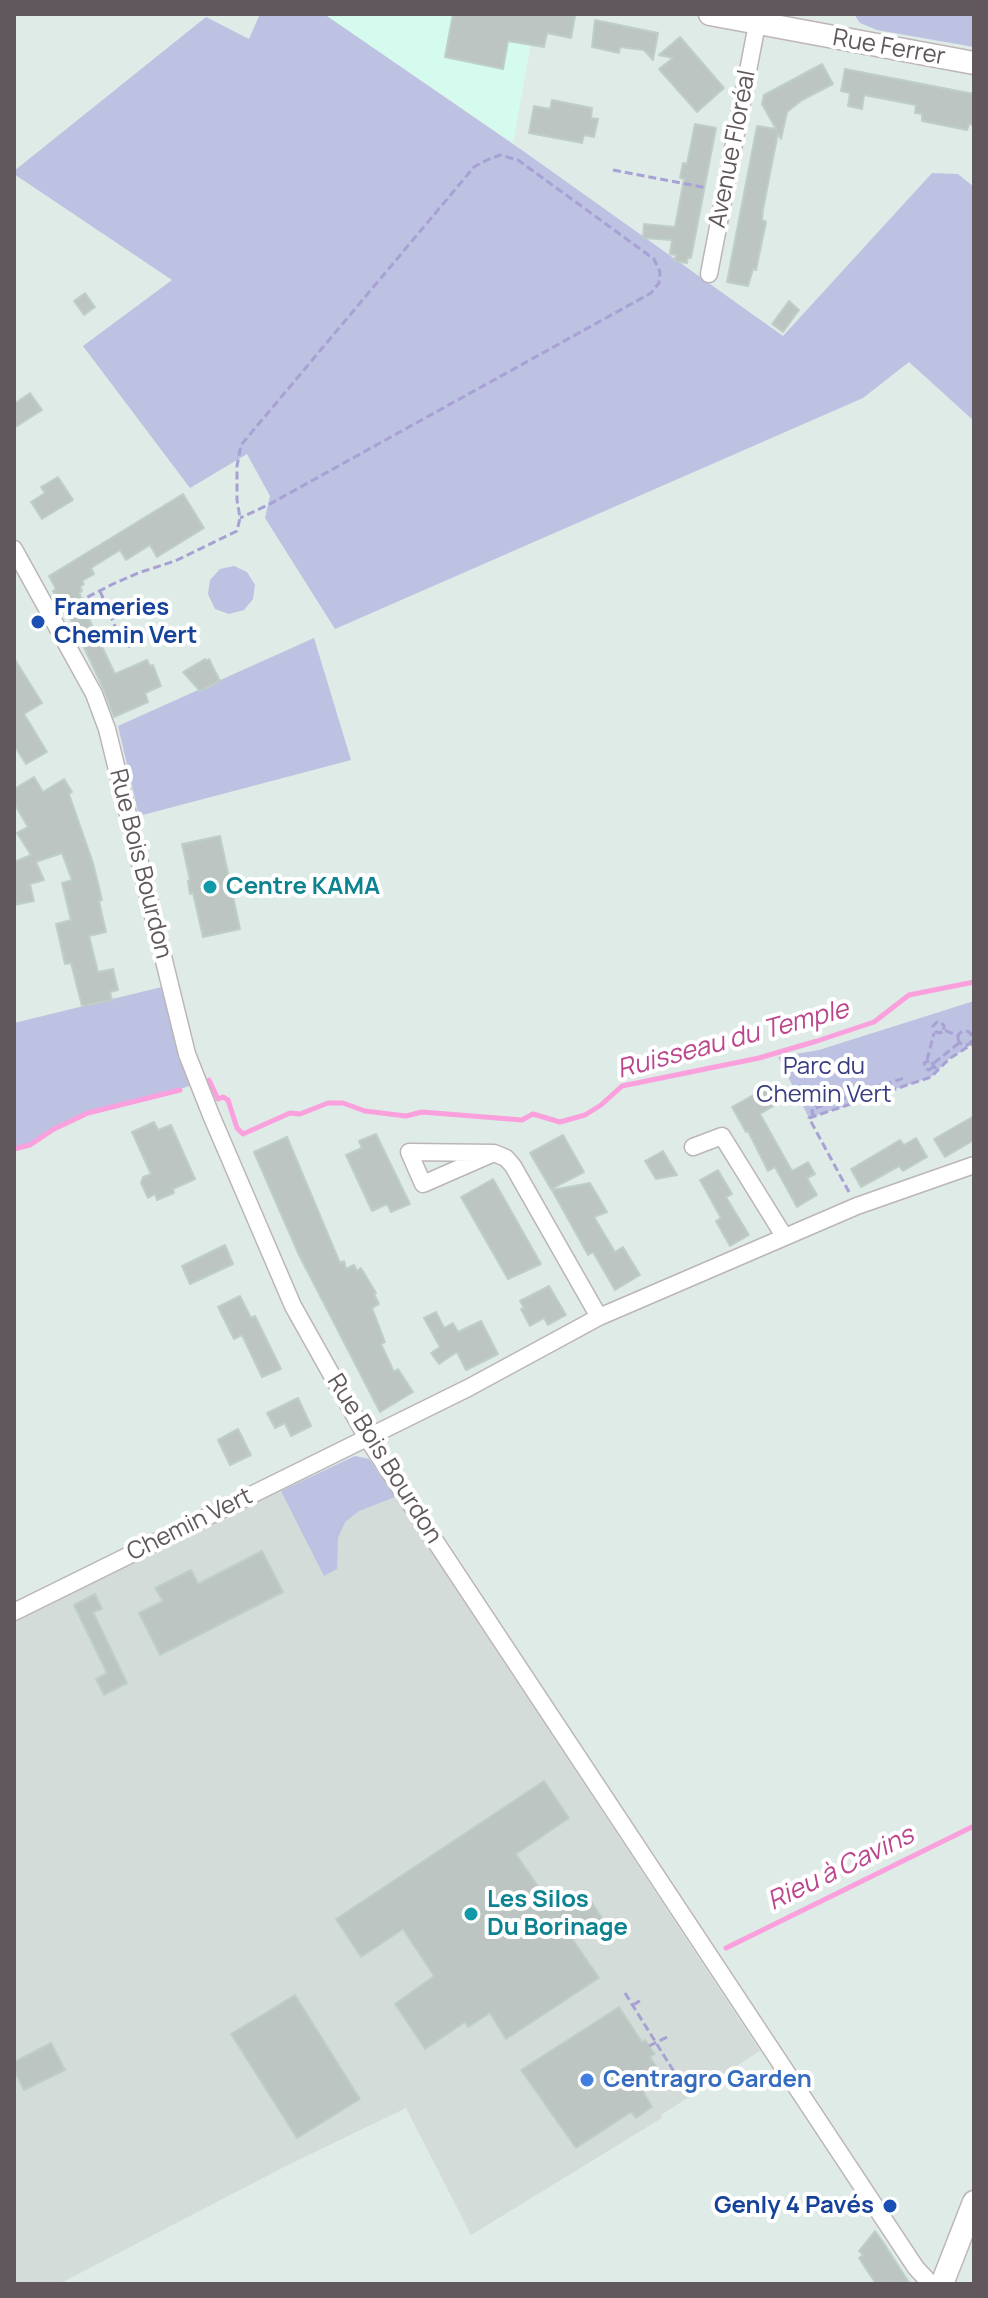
<!DOCTYPE html>
<meta charset="utf-8">
<style>
body{margin:0}
#map{position:relative;width:988px;height:2298px;overflow:hidden;background:#dfebe7;font-family:Manrope,sans-serif}
canvas{display:block}
.frame{position:absolute;inset:0;border:16px solid #60585d;pointer-events:none}
</style>
<div id="map">
<canvas width="988" height="2298"></canvas>
<div class="frame"></div>
</div>
<script>
const ctx = document.querySelector('canvas').getContext('2d');
ctx.lineJoin = 'round';
function paint(path, color) { ctx.fillStyle = color; ctx.fill(path, 'evenodd'); }
const poly = rows => new Path2D(rows.map(r => 'M' + r).join(''));
function strokePath(path, color, width, dash) { ctx.strokeStyle = color; ctx.lineWidth = width; ctx.lineCap = dash ? 'butt' : 'round'; ctx.setLineDash(dash || []); ctx.stroke(path); }
function label(font, color, halo, rows, align = 'center') {
  ctx.font = font + ' Manrope,sans-serif'; ctx.lineWidth = 8; ctx.setLineDash([]); ctx.textBaseline = 'middle'; ctx.strokeStyle = halo; ctx.fillStyle = color; for (const [text, x, y, turn = 0] of rows) {
    ctx.save(); ctx.translate(x, y); ctx.rotate((+turn || 0) * Math.PI / 180); ctx.textAlign = isNaN(turn) ? turn : align; if (halo) ctx.strokeText(text, 0, 0); ctx.fillText(text, 0, 0); ctx.restore();
  }
}
const commercial = poly([
 [324,14,536,14,513,143]
]);
const industrial = poly([
 [355,1456,369,1459,395,1497,760,2051,661,2115,662,2118,471,2235,406,2108,288,2165,59,2284,14,2284,14,1612,233,1503,281,1491]
]);
const green = poly([
 [260,14,324,14,526,153,783,336,932,173,958,174,974,187,974,421,909,362,863,398,335,629,265,518,270,496,247,454,190,488,83,346,172,280,14,174,14,171,206,17,249,39],
 [854,14,974,14,974,47,877,30,860,23],
 [234,566,247,572,255,585,253,599,244,610,229,614,215,609,208,594,210,580,220,569],
 [314,638,351,760,139,816,118,726],
 [170,985,198,1083,160,1096,88,1113,54,1129,30,1145,14,1149,14,1023],
 [974,1001,974,1043,949,1059,931,1077,809,1118,778,1057,819,1050],
 [355,1456,369,1459,395,1497,359,1511,345,1522,338,1538,337,1569,324,1576,281,1491]
]);
const stream = poly([
 [209,1080,218,1099,223,1097,228,1100,237,1128,243,1134,290,1113,300,1114,328,1103,343,1103,365,1111,406,1116,422,1112,522,1120,533,1114,560,1122,585,1115,601,1105,622,1086,759,1058,817,1041,874,1022,909,995,974,982],
 [14,1149,30,1145,54,1129,88,1113,180,1090],
 [726,1948,974,1826]
]);
const building = poly([
 [453,14,563,14,575,16,571,38,547,33,544,47,508,41,503,69,445,57,453,14],
 [595,20,658,33,653,60,644,50,620,47,619,53,592,47,595,20],
 [680,37,724,88,697,112,659,69,673,58,659,55,680,37],
 [822,64,833,84,802,100,787,112,781,139,778,133,763,209,762,220,766,222,756,270,753,269,748,286,727,282,757,126,776,129,762,104,764,95,822,64],
 [845,69,974,94,974,125,969,124,967,130,922,121,922,114,915,113,916,105,864,95,862,109,848,106,850,93,841,91,845,69],
 [552,100,592,108,591,118,598,119,594,137,584,135,582,143,529,133,534,106,550,109,552,100],
 [695,124,716,128,691,258,688,257,687,263,674,261,676,255,670,254,672,240,643,238,644,224,675,227,684,179,680,178,683,163,687,164,695,124],
 [85,293,95,307,84,315,74,301,85,293],
 [789,301,799,310,783,332,772,324,789,301],
 [30,393,42,410,14,428,14,404,30,393],
 [58,477,73,500,42,519,31,502,45,493,41,487,58,477],
 [183,494,204,528,157,557,150,545,126,560,120,550,91,568,94,574,82,581,84,584,80,587,82,591,79,593,87,608,85,609,89,619,115,674,147,660,150,666,153,665,161,686,145,693,148,702,114,717,104,690,62,601,59,603,53,591,56,589,49,576,183,494],
 [14,658,42,703,24,714,47,752,26,764,14,745,14,658],
 [205,659,206,661,209,659,220,681,200,691,183,672,205,659],
 [34,777,43,792,64,779,72,792,69,794,93,863,102,900,99,901,106,932,89,936,98,972,113,969,118,990,110,992,112,1000,82,1006,71,963,65,964,56,924,71,920,62,883,72,880,62,853,36,862,44,880,30,884,34,901,14,905,14,862,31,855,17,833,28,827,14,803,14,789,34,777],
 [220,836,240,929,203,937,193,893,190,894,188,881,190,880,182,844,220,836],
 [771,1085,780,1102,760,1114,792,1171,808,1162,815,1174,807,1178,817,1195,797,1207,775,1167,768,1171,748,1131,746,1132,732,1107,771,1085],
 [974,1116,974,1140,945,1157,934,1139,974,1116],
 [154,1122,158,1130,171,1125,195,1179,173,1189,174,1193,157,1200,155,1194,148,1198,141,1183,143,1177,151,1174,132,1132,154,1122],
 [376,1134,410,1204,391,1212,387,1204,372,1211,346,1155,362,1148,359,1141,376,1134],
 [563,1135,584,1172,551,1189,530,1153,563,1135],
 [287,1137,340,1263,344,1261,346,1269,354,1265,357,1271,361,1268,376,1293,374,1294,379,1304,372,1308,385,1342,381,1344,394,1372,398,1369,413,1392,380,1412,299,1255,254,1152,287,1137],
 [916,1138,927,1157,903,1171,899,1166,861,1187,851,1169,900,1140,904,1145,916,1138],
 [663,1151,677,1175,656,1179,645,1161,663,1151],
 [718,1170,732,1194,726,1197,749,1235,730,1246,716,1221,721,1218,700,1180,718,1170],
 [493,1179,541,1264,508,1279,461,1197,493,1179],
 [590,1183,607,1212,594,1217,615,1252,623,1247,640,1275,615,1290,593,1252,588,1255,552,1190,590,1183],
 [225,1245,233,1264,190,1284,182,1266,225,1245],
 [549,1286,566,1315,548,1325,544,1318,530,1326,521,1309,524,1308,520,1301,549,1286],
 [240,1296,251,1318,255,1316,281,1369,262,1377,242,1335,234,1339,218,1307,240,1296],
 [436,1312,444,1328,453,1323,458,1332,481,1321,498,1354,466,1370,457,1352,439,1364,431,1353,440,1347,424,1318,436,1312],
 [298,1398,311,1426,291,1436,285,1423,275,1428,267,1413,298,1398],
 [238,1429,251,1455,230,1465,218,1440,238,1429],
 [262,1551,283,1592,160,1655,139,1613,163,1601,155,1588,191,1570,198,1584,262,1551],
 [95,1594,102,1609,93,1612,127,1683,104,1695,96,1679,107,1673,74,1605,95,1594],
 [544,1781,569,1818,516,1854,554,1910,584,1890,603,1920,573,1940,599,1978,506,2039,490,2013,468,2027,465,2022,425,2049,395,2004,434,1976,403,1929,361,1957,336,1919,544,1781],
 [295,1995,360,2099,297,2138,231,2034,295,1995],
 [619,2007,642,2042,645,2040,655,2054,650,2057,664,2078,642,2090,652,2107,636,2118,631,2112,576,2148,521,2070,619,2007],
 [51,2043,65,2070,24,2090,14,2070,14,2062,51,2043],
 [875,2231,883,2242,910,2284,876,2284,859,2258,863,2255,859,2251,875,2231]
]);
const path = poly([
 [14,154,14,161],
 [613,170,707,188],
 [100,591,121,640,130,647],
 [66,608,113,584,138,573,175,561,237,531,240,518,237,500,237,466,241,445,474,167,487,160,500,155,518,160,654,259,660,272,659,283,651,293,268,505,240,518],
 [944,1030,944,1026,941,1022,937,1022,933,1026,936,1032,940,1033,944,1030,959,1036],
 '958 1038a7 7 0 1 1 14 0a7 7 0 1 1-14 0Z',
 [927,1060,934,1033],
 [934,1063,959,1043],
 [933,1067,929,1070,926,1069,924,1063,930,1060,936,1069],
 [813,1117,812,1109,904,1078],
 [849,1192,809,1118,931,1077,949,1059,974,1043],
 [625,1993,686,2091],
 [633,2005,643,1999],
 [649,2046,667,2037],
 [680,2080,692,2073]
]);
const minor = poly([
 [709,274,757,24],
 [14,549,94,694,107,729,187,1054,211,1115,293,1306,367,1438,916,2268,931,2284],
 [693,1147,722,1136,784,1236],
 [494,1153,423,1184,409,1152,494,1153,506,1158,513,1166,599,1317],
 [14,1612,468,1388,599,1317,857,1206,974,1165]
]);
const secondary = poly([
 [710,14,974,63],
 [942,2284,974,2202]
]);
const markers = [
 [38,622,8,"#1a4fb4"],
 [210,887,8,"#0f9aa8"],
 [471,1914,8,"#0f9aa8"],
 [587,2080,8,"#3f7fe0"],
 [890,2206,8,"#1a4fb4"]
];
const streetNames = [
 ["Rue Ferrer",889,48,10],
 ["Avenue Floréal",733,149,-79],
 ["Rue Bois Bourdon",140,864,76],
 ["Rue Bois Bourdon",384,1459,58],
 ["Chemin Vert",190,1525,-26]
];
const transitNames = [
 ["Frameries",54,608],
 ["Chemin Vert",54,636],
 ["Genly 4 Pavés",874,2206,"right"]
];
const cultureNames = [
 ["Centre KAMA",226,887],
 ["Les Silos",487,1900],
 ["Du Borinage",487,1928]
];
const parkNames = [
 ["Parc du",824,1067],
 ["Chemin Vert",824,1095]
];
const shopNames = [
 ["Centragro Garden",603,2080]
];
const waterNames = [
 ["Ruisseau du Temple",733,1040,-15],
 ["Rieu à Cavins",841,1869,-26]
];
paint(commercial, '#d4fbee');
paint(industrial, '#d4dcd9');
paint(green, '#bdc1e2');
strokePath(stream, '#faa0dd', 5);
paint(building, '#bcc5c1');
strokePath(building, '#becfc8', 2);
strokePath(minor, '#bcb5b8', 19);
strokePath(secondary, '#beb5ba', 25);
strokePath(path, '#a8a1d3', 3, [8, 4]);
strokePath(minor, '#fff', 16);
strokePath(secondary, '#fff', 22);
for (const [x, y, r, color] of markers) { const dot = new Path2D(); dot.arc(x, y, r, 0, 2 * Math.PI); ctx.fillStyle = color; ctx.fill(dot); strokePath(dot, '#fff', 3); }
label('24px', '#60585d', '#fff', streetNames);
label('bold 24px', '#164399', '#fff', transitNames, 'left');
label('bold 24px', '#0d838f', '#fff', cultureNames, 'left');
label('24px', '#383d7f', '#fff', parkNames);
label('bold 24px', '#366cbe', '#fff', shopNames, 'left');
label('italic 26px', '#bb468c', '#fff', waterNames);
</script>
